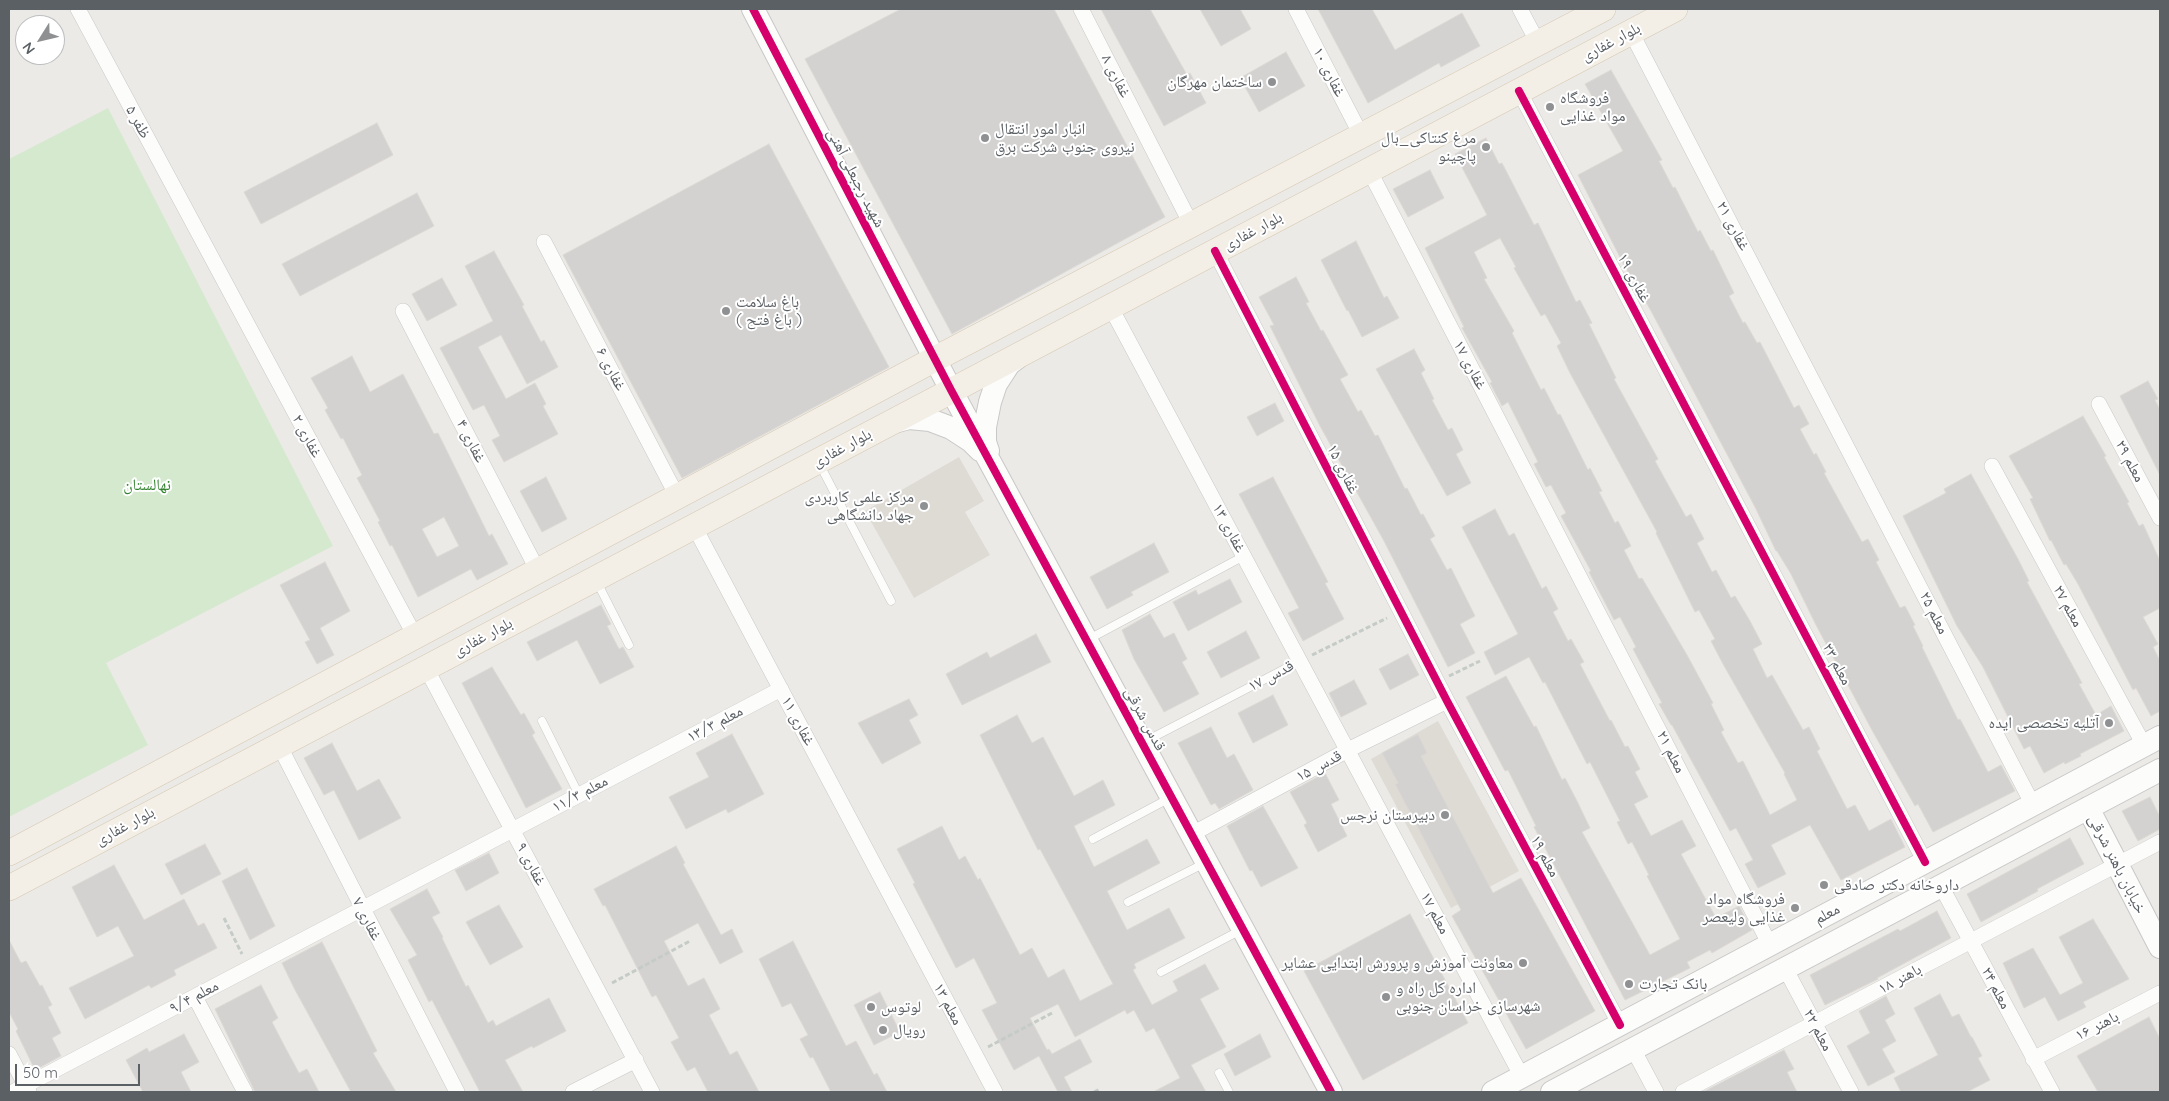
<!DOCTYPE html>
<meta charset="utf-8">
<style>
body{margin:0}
#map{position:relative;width:2169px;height:1101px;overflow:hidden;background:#eceae6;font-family:Quicksand,sans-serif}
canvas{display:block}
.frame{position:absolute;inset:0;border:10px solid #5b6065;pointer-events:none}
.north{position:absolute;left:15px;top:15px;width:50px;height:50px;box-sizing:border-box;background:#fff;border:1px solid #bdbfc1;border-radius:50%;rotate:234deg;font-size:14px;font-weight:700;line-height:20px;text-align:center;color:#5b6065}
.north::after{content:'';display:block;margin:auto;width:18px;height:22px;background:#8e9092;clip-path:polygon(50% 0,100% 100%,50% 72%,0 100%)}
.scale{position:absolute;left:15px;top:1064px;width:125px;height:22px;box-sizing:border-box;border:2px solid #5b6065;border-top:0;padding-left:6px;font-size:15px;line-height:18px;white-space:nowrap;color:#5b6065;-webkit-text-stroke:4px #fff;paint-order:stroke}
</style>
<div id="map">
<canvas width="2169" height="1101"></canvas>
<div class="frame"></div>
<div class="north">N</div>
<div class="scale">50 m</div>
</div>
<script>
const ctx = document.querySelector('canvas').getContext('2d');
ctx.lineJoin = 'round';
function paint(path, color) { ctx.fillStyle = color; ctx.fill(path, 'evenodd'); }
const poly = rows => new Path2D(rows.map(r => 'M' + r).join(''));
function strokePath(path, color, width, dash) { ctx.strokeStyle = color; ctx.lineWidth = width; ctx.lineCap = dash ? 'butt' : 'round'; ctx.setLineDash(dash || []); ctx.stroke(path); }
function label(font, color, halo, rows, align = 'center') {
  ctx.font = font + ' Quicksand,"Noto Naskh Arabic",sans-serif'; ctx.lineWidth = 4; ctx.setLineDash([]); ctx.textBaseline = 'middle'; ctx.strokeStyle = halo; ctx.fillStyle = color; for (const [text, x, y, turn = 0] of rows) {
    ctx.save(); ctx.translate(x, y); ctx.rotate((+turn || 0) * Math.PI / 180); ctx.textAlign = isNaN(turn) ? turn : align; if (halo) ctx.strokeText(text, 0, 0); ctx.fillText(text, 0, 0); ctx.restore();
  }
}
const education = poly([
 [959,457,984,501,965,512,990,555,914,598,865,511],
 [1438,721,1519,871,1451,908,1371,759]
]);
const green = poly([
 [108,108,333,546,106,663,148,745,9,817,9,159]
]);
const building = poly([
 [901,9,1054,9,1165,217,952,334,805,59,901,9],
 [1101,9,1150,9,1187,75,1190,73,1206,103,1164,126,1101,9],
 [1200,9,1240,9,1251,29,1221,46,1200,9],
 [1318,9,1372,9,1395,50,1462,13,1480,46,1441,67,1439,63,1368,103,1318,9],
 [1286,52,1305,86,1259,112,1240,78,1286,52],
 [1611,70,1662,160,1659,161,1673,188,1675,187,1698,232,1700,230,1711,251,1713,250,1734,293,1729,296,1743,323,1745,322,1757,343,1760,342,1794,408,1799,405,1809,424,1800,429,1814,455,1816,453,1826,472,1824,473,1862,542,1868,539,1879,560,1876,562,1900,608,1905,606,1915,625,1913,626,1923,646,1922,647,1958,720,1960,719,1988,772,2001,765,2015,791,1933,832,1918,804,1915,806,1873,732,1816,625,1791,574,1777,551,1776,551,1755,507,1650,309,1624,265,1578,175,1623,151,1585,84,1611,70],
 [377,123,393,155,261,224,244,192,377,123],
 [1486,138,1499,164,1502,163,1534,225,1538,223,1576,302,1580,300,1592,323,1589,324,1616,378,1614,379,1658,459,1655,461,1686,517,1691,514,1704,539,1697,543,1712,572,1716,570,1731,598,1735,596,1750,621,1762,644,1753,649,1767,678,1772,675,1803,730,1809,727,1820,749,1817,751,1847,809,1855,805,1869,831,1891,819,1905,847,1841,880,1810,825,1771,845,1786,874,1758,888,1745,864,1753,860,1736,828,1730,831,1672,725,1671,725,1659,704,1662,703,1633,649,1636,647,1620,617,1614,620,1589,572,1591,571,1561,516,1566,513,1551,485,1546,487,1534,464,1538,462,1508,402,1502,406,1490,383,1492,382,1462,328,1464,327,1425,248,1487,215,1455,154,1486,138],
 [1500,238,1516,267,1514,268,1541,316,1545,314,1561,343,1557,346,1570,373,1657,532,1656,533,1695,612,1699,610,1715,639,1711,641,1723,664,1785,773,1784,774,1797,800,1770,815,1743,761,1738,763,1721,732,1724,730,1711,704,1713,703,1687,655,1642,578,1639,579,1624,550,1631,546,1618,521,1615,523,1599,492,1602,491,1590,468,1588,470,1560,414,1558,415,1544,388,1541,390,1512,333,1514,331,1484,279,1487,278,1474,252,1500,238],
 [769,144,889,367,682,478,563,255,769,144],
 [1430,170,1444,198,1408,217,1393,189,1430,170],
 [417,193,434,226,300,296,282,264,417,193],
 [1356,241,1384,298,1387,296,1399,318,1362,337,1348,310,1347,311,1321,260,1356,241],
 [494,251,524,305,522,306,541,342,544,340,558,367,527,384,501,335,478,347,506,399,535,383,546,404,543,406,558,434,504,462,492,440,500,436,484,405,473,410,440,348,493,321,465,266,494,251],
 [1296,277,1309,302,1306,303,1321,331,1323,330,1348,375,1340,379,1358,412,1361,410,1375,436,1378,435,1405,489,1407,488,1421,515,1423,514,1435,536,1430,539,1447,570,1451,568,1475,616,1460,624,1475,653,1448,667,1384,541,1320,426,1270,326,1274,325,1259,297,1296,277],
 [442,278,457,305,427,321,412,294,442,278],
 [1414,349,1425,370,1421,373,1434,399,1432,400,1448,430,1452,428,1463,450,1456,454,1471,483,1447,496,1376,369,1414,349],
 [352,356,370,392,403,374,434,434,438,433,489,536,492,534,508,564,477,580,471,569,418,597,392,545,390,546,378,522,380,521,357,478,362,475,343,438,341,439,325,410,328,408,311,378,352,356],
 [444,517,459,546,437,557,422,529,444,517],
 [2148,381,2158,399,2155,400,2160,410,2160,475,2120,396,2148,381],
 [1275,403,1284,421,1257,436,1247,417,1275,403],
 [2083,416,2106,456,2104,457,2129,502,2127,503,2139,526,2143,524,2160,561,2160,608,2143,617,2158,644,2153,647,2160,661,2160,711,2151,716,2136,688,2133,690,2078,584,2066,564,2064,565,2051,540,2050,541,2030,499,2033,498,2009,456,2083,416],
 [1971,474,2018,559,2029,581,2027,582,2082,683,2079,684,2096,715,2111,706,2124,731,2080,754,2081,756,2065,764,2064,762,2044,773,2030,746,2024,749,1983,667,1957,626,1903,516,1946,493,1944,489,1971,474],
 [546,477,567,519,542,532,520,491,546,477],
 [1273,477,1328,582,1325,583,1344,619,1303,641,1288,613,1299,608,1239,494,1273,477],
 [1495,509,1509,536,1514,533,1542,589,1546,586,1558,609,1553,612,1568,641,1571,639,1584,662,1580,664,1610,721,1611,720,1625,747,1628,746,1640,769,1635,772,1648,797,1634,804,1651,836,1682,820,1696,846,1681,854,1716,918,1739,906,1752,930,1712,953,1710,950,1687,962,1690,968,1625,1000,1534,827,1536,826,1508,770,1505,771,1466,697,1506,676,1534,727,1536,726,1562,780,1565,778,1577,801,1590,828,1582,832,1650,955,1680,939,1647,876,1649,875,1632,842,1628,844,1617,822,1620,821,1590,762,1587,764,1545,682,1543,683,1529,657,1495,675,1484,652,1518,634,1462,527,1495,509],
 [1154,543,1169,572,1131,592,1133,595,1107,609,1090,577,1154,543],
 [325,562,350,611,320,628,334,655,317,664,305,642,310,640,280,585,325,562],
 [1230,579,1242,602,1188,631,1173,602,1196,590,1198,595,1230,579],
 [601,605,611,624,607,626,619,649,623,647,634,667,600,684,577,640,537,661,527,642,601,605],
 [1150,614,1164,638,1174,633,1187,659,1182,662,1199,694,1164,712,1134,659,1122,630,1150,614],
 [1246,631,1260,658,1221,678,1207,652,1246,631],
 [1036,634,1051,662,962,705,946,674,987,652,990,658,1036,634],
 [1408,654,1419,675,1390,690,1379,669,1408,654],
 [492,667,521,715,524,713,535,733,532,735,562,789,526,808,462,683,492,667],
 [1354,680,1367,704,1341,717,1329,693,1354,680],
 [1273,695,1288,725,1253,743,1238,713,1273,695],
 [909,699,918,715,909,720,921,743,882,764,858,723,909,699],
 [1017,715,1032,743,1043,737,1074,796,1103,780,1115,805,1074,826,1094,867,1147,839,1160,863,1107,891,1127,930,1169,908,1185,938,1134,964,1136,968,1133,970,1152,1005,1178,991,1173,981,1205,964,1219,989,1200,999,1226,1047,1191,1065,1206,1092,1153,1092,1180,1078,1154,1028,1146,1032,1134,1010,1127,1014,1125,1010,1075,1037,1058,1004,1030,1018,1047,1050,1049,1049,1052,1054,1080,1039,1092,1062,1064,1077,1072,1092,1058,1092,1039,1056,1014,1070,982,1010,997,1003,974,958,956,968,913,884,915,883,897,849,942,826,959,860,965,856,978,880,980,878,1020,955,1032,948,1048,978,1064,969,1080,1001,1113,984,1040,849,1038,850,980,735,1017,715],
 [1211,727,1227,758,1234,754,1253,790,1219,809,1215,803,1211,805,1178,743,1211,727],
 [732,734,764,794,728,813,726,809,686,829,669,797,709,777,696,753,732,734],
 [1418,734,1427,753,1421,756,1493,893,1521,878,1595,1011,1526,1049,1452,916,1461,910,1395,784,1398,783,1382,753,1418,734],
 [332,743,357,791,379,779,401,818,359,840,334,790,324,795,304,758,332,743],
 [1325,773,1339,800,1331,804,1347,836,1318,852,1304,825,1307,823,1290,792,1325,773],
 [2150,797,2160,817,2160,829,2138,841,2122,811,2150,797],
 [1263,806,1298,868,1261,887,1252,870,1250,871,1227,826,1263,806],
 [2070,838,2084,864,2037,889,2038,891,1981,922,1967,894,2070,838],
 [205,844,221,874,181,895,165,864,205,844],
 [676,846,685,863,683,864,721,935,732,929,743,952,720,964,698,923,664,941,688,986,704,978,720,1009,709,1015,730,1055,737,1051,759,1092,708,1092,695,1067,687,1071,671,1042,679,1038,656,995,652,997,605,905,603,906,594,889,676,846],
 [489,853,499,873,466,891,455,870,489,853],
 [114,865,144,920,184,899,198,926,204,923,217,948,174,970,176,975,151,988,149,985,85,1019,69,988,134,956,118,926,97,937,72,887,114,865],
 [247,868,275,926,250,940,222,881,247,868],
 [427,889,440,913,432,917,443,937,442,938,466,987,468,985,488,1023,493,1020,496,1026,549,998,566,1031,533,1048,532,1046,505,1060,523,1092,480,1092,432,1000,429,1002,408,960,417,955,390,909,427,889],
 [499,905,523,947,490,965,466,922,499,905],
 [1937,911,1951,938,1877,978,1878,979,1825,1005,1810,975,1898,929,1900,931,1937,911],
 [1410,914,1468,1023,1363,1080,1304,971,1410,914],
 [2093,919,2129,979,2083,1002,2086,1007,2058,1021,2045,997,2024,1008,2003,963,2033,948,2060,995,2083,983,2059,937,2093,919],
 [9,940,21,963,26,961,40,986,42,985,52,1005,48,1007,61,1033,52,1038,61,1056,35,1070,16,1031,18,1029,9,1012,9,940],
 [793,941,846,1046,856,1041,874,1075,877,1073,887,1092,831,1092,813,1057,810,1058,800,1039,808,1035,791,1003,782,1007,759,959,793,941],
 [322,942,377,1051,373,1053,396,1092,351,1092,294,988,282,963,322,942],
 [261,985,278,1018,272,1022,286,1049,299,1073,307,1069,319,1092,255,1092,215,1009,261,985],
 [880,992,900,1032,874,1045,854,1005,880,992],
 [1940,994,1952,1017,1959,1014,1971,1037,1972,1037,1982,1056,1978,1058,1990,1080,1967,1092,1901,1092,1894,1078,1938,1055,1914,1008,1940,994],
 [1886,996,1895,1014,1885,1020,1896,1041,1882,1049,1895,1072,1868,1086,1847,1046,1870,1033,1859,1011,1886,996],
 [2149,1017,2160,1039,2160,1092,2098,1092,2077,1056,2149,1017],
 [184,1034,199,1062,181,1072,191,1092,143,1092,126,1060,147,1048,149,1052,184,1034],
 [1260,1034,1271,1057,1235,1076,1224,1054,1260,1034],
 [1784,1050,1794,1069,1787,1072,1797,1092,1703,1092,1784,1050]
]);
const path = poly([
 [1312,655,1387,618],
 [1449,676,1480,661],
 [224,918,242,954],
 [612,983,690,941],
 [988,1047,1052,1013],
 [1094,1092,1100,1089]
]);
const lane = poly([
 [820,465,891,601],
 [597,582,629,645],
 [1089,639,1244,556],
 [542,721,579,795],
 [1144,742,1300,661],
 [1093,839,1170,798],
 [1128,902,1205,863],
 [1161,972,1241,930],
 [1219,1073,1229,1092]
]);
const street = poly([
 [78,9,415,636],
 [1081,9,1191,224],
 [1296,9,1361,135],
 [1520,9,1538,43],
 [1631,32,2033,805],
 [1519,91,1925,862],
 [1369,170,1770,945],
 [544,242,677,496],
 [1215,251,1447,701,1620,1025],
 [1110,306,1522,1077],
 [403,311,538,571],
 [2099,404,2160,518],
 [1992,466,2144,745],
 [694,526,995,1092],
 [426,668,652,1092],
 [279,745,457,1092],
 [1192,834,1348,750,1447,701],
 [1941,886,2052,1092],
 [1785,968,1851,1092],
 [195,997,245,1092],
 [1633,1049,1656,1092],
 [9,1054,29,1092],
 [2033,1059,2160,993],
 [13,1092,781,689],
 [573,1092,636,1060],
 [1683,1092,2160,842]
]);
const secondary = poly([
 [753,9,951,390,1331,1092],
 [894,422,909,418,930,420,951,428,971,441,980,450],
 [988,451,985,442,985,427,990,402,996,384,1009,364,1017,358],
 [2088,808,2160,947],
 [1493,1092,2160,737],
 [1552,1092,2160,770]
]);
const primary = poly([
 [9,853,935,359,1603,9],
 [9,888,1675,9]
]);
const cycleway = poly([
 [753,9,951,390,1331,1092],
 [1519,91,1925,862],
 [1215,251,1447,701,1620,1025]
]);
const markers = [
 [1272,82,5,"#8e9092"],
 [1550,107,5,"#8e9092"],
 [985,138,5,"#8e9092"],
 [1486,147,5,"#8e9092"],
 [726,311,5,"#8e9092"],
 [924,506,5,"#8e9092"],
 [2109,723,5,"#8e9092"],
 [1445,815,5,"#8e9092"],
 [1824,885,5,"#8e9092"],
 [1795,908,5,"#8e9092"],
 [1523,963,5,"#8e9092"],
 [1629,984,5,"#8e9092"],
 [1386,997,5,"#8e9092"],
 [871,1007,5,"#8e9092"],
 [883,1030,5,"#8e9092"]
];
const streetNames = [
 ["بلوار غفاری",1611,42,-28],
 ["غفاری ۱۰",1329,72,63],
 ["غفاری ۸",1116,76,63],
 ["ظفر ۵",138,122,62],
 ["شهید رجبعلی آهنی",856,178,63],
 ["غفاری ۲۱",1733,226,62],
 ["بلوار غفاری",1253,231,-28],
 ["غفاری ۱۹",1634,278,62],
 ["غفاری ۱۷",1470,365,62],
 ["غفاری ۶",611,369,62],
 ["غفاری ۲",307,436,62],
 ["غفاری ۴",471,441,63],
 ["بلوار غفاری",842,448,-28],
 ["معلم ۲۹",2130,461,62],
 ["غفاری ۱۵",1343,469,63],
 ["غفاری ۱۳",1229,528,62],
 ["معلم ۲۷",2068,606,61],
 ["معلم ۲۵",1934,613,63],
 ["بلوار غفاری",483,637,-28],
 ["معلم ۲۳",1837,664,62],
 ["قدس ۱۷",1271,676,-28],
 ["قدس شرقی",1145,719,62],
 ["غفاری ۱۱",798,721,62],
 ["معلم ۱۳/۳",715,724,-28],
 ["معلم ۲۱",1671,752,63],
 ["قدس ۱۵",1319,766,-28],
 ["معلم ۱۱/۳",580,794,-28],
 ["بلوار غفاری",125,826,-28],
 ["معلم ۱۹",1545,856,62],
 ["غفاری ۹",531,864,62],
 ["خیابان باهنر شرقی",2117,864,63],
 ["معلم ۱۷",1435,913,62],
 ["معلم",1827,914,-28],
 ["غفاری ۷",367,919,63],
 ["باهنر ۱۸",1900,979,-28],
 ["معلم ۲۴",1996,988,62],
 ["معلم ۹/۴",194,997,-28],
 ["معلم ۱۳",948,1004,62],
 ["باهنر ۱۶",2097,1026,-27],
 ["معلم ۲۲",1818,1030,62]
];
const poiNames = [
 ["ساختمان مهرگان",1262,82,"right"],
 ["فروشگاه",1560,98],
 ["مواد غذایی",1560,116],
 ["انبار امور انتقال",995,129],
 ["نیروی جنوب شرکت برق",995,147],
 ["مرغ کنتاکی_بال",1476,138,"right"],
 ["پاچینو",1476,156,"right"],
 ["باغ سلامت",736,302],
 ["( باغ فتح )",736,320],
 ["مرکز علمی کاربردی",914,497,"right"],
 ["جهاد دانشگاهی",914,515,"right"],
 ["آتلیه تخصصی ایده",2099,723,"right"],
 ["دبیرستان نرجس",1435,815,"right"],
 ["داروخانه دکتر صادقی",1834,885],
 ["فروشگاه مواد",1785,899,"right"],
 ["غذایی ولیعصر",1785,917,"right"],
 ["معاونت آموزش و پرورش ابتدایی عشایر",1513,963,"right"],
 ["بانک تجارت",1639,984],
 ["اداره کل راه و",1396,988],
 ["شهرسازی خراسان جنوبی",1396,1006],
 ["لوتوس",881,1007],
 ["رویال",893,1030]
];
const parkNames = [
 ["نهالستان",147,485]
];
paint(education, '#dedbd5');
paint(green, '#d5e9cf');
paint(building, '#d4d2d0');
strokePath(building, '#dcd9d5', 1);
strokePath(lane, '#c8c9c8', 9);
strokePath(street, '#c8c9c8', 16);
strokePath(secondary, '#c8c8c8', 24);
strokePath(primary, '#d5c8b2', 26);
strokePath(path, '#c5ccc8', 3, [5, 2.5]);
strokePath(lane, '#fcfcfb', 8);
strokePath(street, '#fcfcfb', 15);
strokePath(secondary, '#fcfcfb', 22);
strokePath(primary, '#f3efe7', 25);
strokePath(cycleway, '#d6006c', 8);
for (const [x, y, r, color] of markers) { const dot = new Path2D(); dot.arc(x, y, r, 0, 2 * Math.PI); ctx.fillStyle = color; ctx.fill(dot); strokePath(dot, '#fff', 2); }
label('16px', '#5b6065', '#fff', streetNames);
label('16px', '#5b6065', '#fff', poiNames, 'left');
label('16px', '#32822e', '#fff', parkNames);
</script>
